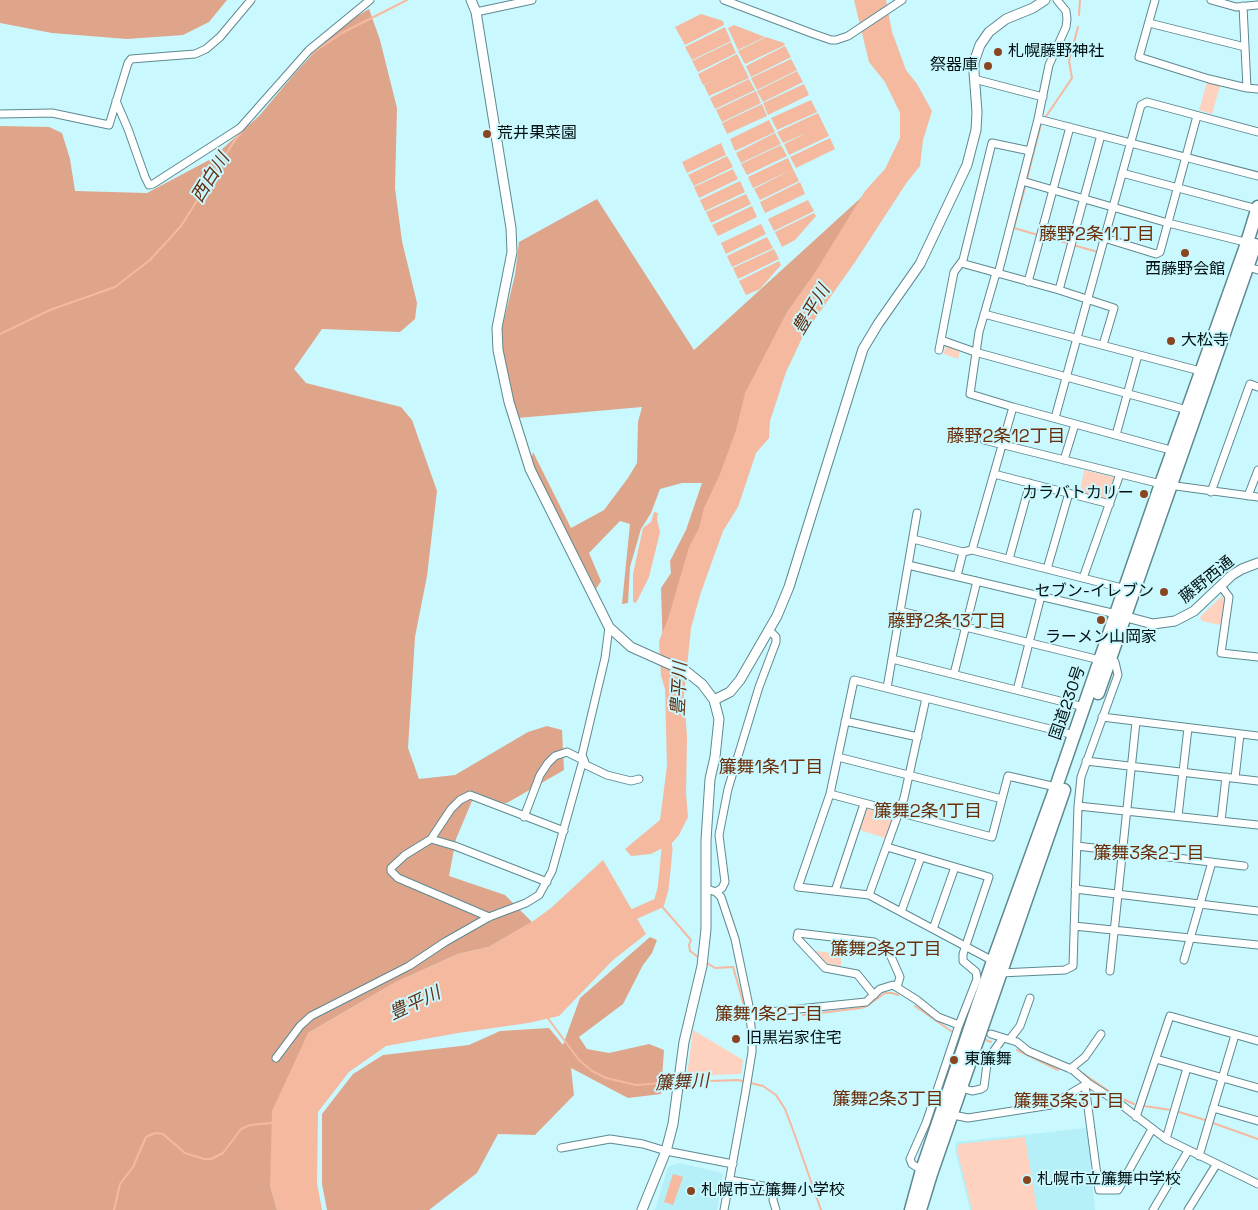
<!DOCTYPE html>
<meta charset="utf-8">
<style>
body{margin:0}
canvas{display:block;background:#c9f8fe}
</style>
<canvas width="1258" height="1210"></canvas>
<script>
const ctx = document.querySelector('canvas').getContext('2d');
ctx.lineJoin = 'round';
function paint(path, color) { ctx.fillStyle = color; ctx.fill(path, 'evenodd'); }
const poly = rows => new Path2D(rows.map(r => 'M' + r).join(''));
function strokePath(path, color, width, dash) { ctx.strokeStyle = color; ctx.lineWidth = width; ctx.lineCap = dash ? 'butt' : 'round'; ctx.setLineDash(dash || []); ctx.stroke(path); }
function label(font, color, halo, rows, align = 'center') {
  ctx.font = font + ' "Space Grotesk","Noto Sans JP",sans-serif'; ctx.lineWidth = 4; ctx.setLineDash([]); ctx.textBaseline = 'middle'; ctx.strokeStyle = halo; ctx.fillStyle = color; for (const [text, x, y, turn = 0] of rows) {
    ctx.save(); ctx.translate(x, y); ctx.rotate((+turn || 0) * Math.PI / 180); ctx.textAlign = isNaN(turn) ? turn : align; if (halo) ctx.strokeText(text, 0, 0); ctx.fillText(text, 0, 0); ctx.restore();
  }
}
const built = poly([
 [1087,1128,1095,1210,970,1210,955,1150,956,1142],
 [678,1163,723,1173,717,1210,655,1210,668,1167]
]);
const green = poly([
 [1207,82,1220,86,1212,114,1199,110],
 [945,346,960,350,958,359,944,354],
 [1084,470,1113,477,1113,479,1106,499,1080,493],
 [1222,596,1225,600,1220,625,1202,621,1200,617],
 [870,808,893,815,894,818,885,838,860,830,866,810],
 [815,951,841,954,841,966,828,964],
 [693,1030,743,1060,741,1074,687,1076],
 [1025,1137,1037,1210,972,1210,957,1150,959,1144]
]);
const forest = poly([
 [0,0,227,0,209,22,183,35,127,39,52,33,0,23],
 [369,9,380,40,397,108,395,188,402,241,417,303,415,319,400,332,322,329,294,369,306,383,401,407,412,420,437,491,427,576,415,637,408,748,419,779,455,775,528,732,547,726,562,730,564,770,507,803,472,801,456,839,449,876,505,895,532,922,489,947,458,954,396,982,308,1033,270,1185,277,1210,0,1210,0,126,49,127,62,133,70,159,75,191,147,193,211,159,259,116,295,73,337,28],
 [864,195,772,352,663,652,661,588,671,573,670,561,686,530,702,483,682,483,660,489,651,513,641,529,630,567,628,603,622,604,630,524,620,521,589,553,601,581,596,589,531,461,533,452,571,528,604,510,628,478,637,463,638,422,642,407,518,418,502,352,502,328,515,275,519,242,597,199,694,350],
 [650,937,657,940,652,953,643,965,623,1004,579,1037,587,1049,609,1053,649,1044,664,1050,661,1094,628,1098,571,1068,574,1095,535,1135,498,1134,477,1173,429,1210,327,1210,322,1184,322,1114,353,1074,383,1055,469,1045,500,1031,549,1028,563,1045,580,998]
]);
const water = poly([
 [854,0,886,0,892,32,906,70,917,84,932,111,923,140,920,166,907,182,855,262,803,336,786,372,770,421,769,438,756,453,738,507,723,531,700,595,691,628,684,696,687,737,686,793,688,817,679,835,672,843,651,854,631,856,625,849,660,820,667,766,665,689,661,676,659,641,668,619,689,547,699,528,704,508,720,474,736,430,745,393,787,312,816,271,865,191,885,169,900,138,900,113,885,82,869,62],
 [701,14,723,21,724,25,685,45,675,27],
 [734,25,765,37,738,50,728,28],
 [725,27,731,41,692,60,685,47],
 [766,37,784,43,785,45,745,64,738,51],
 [731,42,736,53,698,72,692,61],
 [785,46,791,57,751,77,746,66],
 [737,54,749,78,709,96,704,85,717,79,703,85,698,74],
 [791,59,797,70,757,90,751,78],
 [797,71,803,82,763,102,757,91],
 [749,79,755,90,715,109,710,98],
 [804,84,809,95,768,115,763,103],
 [756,91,761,103,722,122,716,110],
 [811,100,817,112,777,130,771,118],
 [762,104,767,116,727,134,722,123],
 [818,113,829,136,789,155,784,144,807,133,783,143,777,132],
 [769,120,775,132,735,151,730,139],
 [775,133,781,144,741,163,736,153],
 [830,138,835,149,796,168,790,157],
 [721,143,726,155,687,173,682,162],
 [781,145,787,156,747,175,741,164],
 [727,156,733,167,694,186,688,175],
 [788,158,793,169,753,188,748,177],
 [733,169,738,179,699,198,694,187],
 [793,169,799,181,760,200,754,189],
 [740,181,745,192,705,211,700,200],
 [800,182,805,194,765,213,760,202],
 [746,194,751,204,711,223,706,212],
 [808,200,814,211,774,231,768,219],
 [752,206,757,217,718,236,712,225],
 [814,213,816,216,795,240,782,247,775,232],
 [761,224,766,234,726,254,721,243],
 [767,237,773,248,732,267,727,256],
 [774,249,779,259,738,279,733,268],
 [779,261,781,265,760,289,746,295,739,281],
 [654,512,658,513,657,519,660,532,649,577,636,603,633,602,633,574,643,528,651,522],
 [603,860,646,934,613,960,559,1016,528,1023,458,1033,386,1046,349,1072,318,1112,317,1183,322,1210,277,1210,270,1185,272,1111,308,1033,396,982,458,954,489,947,532,922,551,908],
 [673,1174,683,1177,673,1205,664,1202]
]);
const stream = poly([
 [1079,15,1080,0],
 [308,56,342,33,407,0],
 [1045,118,1072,78,1069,61,1078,27],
 [1027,179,1041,124],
 [1025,187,1014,228,1038,235],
 [1044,236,1067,243],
 [1073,245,1098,252],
 [0,334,50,310,115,287,150,260,181,226,235,140,249,123],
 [659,903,691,940,689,945,690,951,698,957],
 [707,963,715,968,733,967,744,1005,746,1008],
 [915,1006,951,1031],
 [803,1015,861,1008,867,1006,885,993,892,993,898,995],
 [755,1016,757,1018,770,1019],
 [547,1017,579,1060,592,1071,606,1078,636,1085,676,1082],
 [986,1040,991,1042],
 [1017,1050,1058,1070],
 [1078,1070,1116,1096,1134,1104],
 [681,1082,738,1080,763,1086,776,1095,785,1109,793,1130,821,1210],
 [1144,1106,1171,1110],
 [1179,1112,1205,1120],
 [1213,1123,1258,1139],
 [114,1210,120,1184,133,1167,146,1137,155,1133,163,1134,185,1153,204,1159,211,1159,223,1153,241,1129,250,1125,272,1123]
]);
const river = poly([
 [621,920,659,903,663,889,665,871,667,849,665,837,666,831]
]);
const minor = poly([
 [724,0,811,33,831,40,836,40,848,36,902,0],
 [1155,0,1139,57,1209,79,1247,88,1258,89],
 [1211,0,1236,7,1258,5],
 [1243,6,1247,88],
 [476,12,532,0],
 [1149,23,1245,47],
 [974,79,1043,97],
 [116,101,128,129,145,177,149,185,153,184,240,128,309,50,370,0],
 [0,114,52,113,109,125,128,63,131,59,195,54,206,49,220,37,251,0],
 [1038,119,1258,176],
 [1122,173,1257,209],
 [1022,181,1168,223,1249,243],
 [1104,238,1156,254,1160,252,1197,116],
 [961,263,1059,290,1114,308,1103,345],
 [1248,267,1258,270],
 [996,273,979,332,970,394,1013,407],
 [998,274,1038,119,1049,65,1066,27,1067,19,1066,11,1057,0],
 [1028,282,1070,127],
 [1059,290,1101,135],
 [984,314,1204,372],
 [941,340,975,352,1191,411],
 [939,350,954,272,963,260,992,143,1030,151],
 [1055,418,1141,105,1147,102,1258,132],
 [1116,435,1138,355],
 [984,440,1161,484,1258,497],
 [1064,460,1075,424],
 [994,474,1110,504],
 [1211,492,1250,384,1258,387],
 [1248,496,1258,470],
 [913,539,963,552,972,550],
 [1009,559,1030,483],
 [908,565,1116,614],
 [1047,569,1069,493],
 [957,576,963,552],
 [1083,578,1120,474],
 [1221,586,1229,597,1221,653,1258,657],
 [1126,589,972,550,1013,407,1174,451],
 [900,611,1100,660],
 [609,627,605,658,582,755,586,765,607,775,631,781,639,779],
 [1109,658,1115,662,1118,675,1081,777,1078,806,1258,825],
 [892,659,1084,707],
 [954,674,977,581],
 [887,688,917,513],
 [1017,690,1041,596],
 [1102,717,1258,736],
 [845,721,918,737],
 [838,757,1002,799],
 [1086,761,1258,781],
 [1235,778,1240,734],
 [830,794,992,837,1008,776,1056,787],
 [1178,816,1188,728],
 [1221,821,1226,777],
 [431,839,455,846,547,882],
 [1077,846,1244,866],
 [887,847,989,877,963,954,963,961,976,972,977,979,959,1025,926,1123,910,1159,912,1164,923,1171],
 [707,889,716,892,721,897,735,939,749,1006,752,1036,752,1052,745,1095,724,1210],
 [1075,889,1258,911],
 [835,891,864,804],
 [716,892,722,888,725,882,719,835,728,789,759,687,776,642,776,637,769,630],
 [869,895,904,798,926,698],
 [901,912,921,857],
 [489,917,398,878,391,871,391,868,405,855,431,839,451,809,460,800,470,795,564,831],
 [1074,926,1258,945],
 [933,929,955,867],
 [1184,960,1212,862],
 [995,962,869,895,798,887,830,794,854,680,1074,735],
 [1110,971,1136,722],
 [1000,973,1065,970,1073,966,1078,806],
 [874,995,857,974,825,968,797,938,798,933,874,942,889,952,900,977,897,987],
 [750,1014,866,1002,880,989,893,985,917,1000,938,1017,959,1025],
 [991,1034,1017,1042,1028,1051,1073,1070,1088,1083,1119,1103,1166,1139,1258,1184],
 [1010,1039,1020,1026,1030,998],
 [276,1058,300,1026,311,1016,409,966,445,942,489,917,526,903,539,895,552,871,583,760,567,752,555,756,548,763,540,775,524,817],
 [1156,1059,1258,1088],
 [1070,1069,1085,1057,1101,1034],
 [1085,1085,1099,1190,1118,1190,1152,1129],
 [958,1087,972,1091,981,1089,984,1087,987,1064,990,1056,1003,1038],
 [1213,1108,1258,1121],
 [948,1114,968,1118,1051,1105,1088,1083],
 [1136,1117,1170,1016,1258,1041],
 [1166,1139,1187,1068],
 [561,1148,610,1139,643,1144,666,1151,733,1164],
 [1199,1156,1235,1035],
 [730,1180,774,1188,773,1200,776,1210],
 [1153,1210,1188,1151],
 [1188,1210,1216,1165]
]);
const tertiary = poly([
 [471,0,476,12,511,228,512,252,497,328,498,350,509,402,530,469,609,627,631,647,687,672,702,684,714,700,719,719,715,757,710,779,706,840,706,929,702,966,684,1042,673,1124,666,1151,642,1210],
 [1119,615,1153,624,1175,621,1194,611,1232,575,1242,569,1258,563],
 [714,700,730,692,740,680,777,616,789,587,863,349,878,324,920,264,967,165,976,130,977,112,974,72,974,62,980,45,989,32,1006,19,1033,8,1045,0]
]);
const trunk = poly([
 [1098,693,1255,245],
 [911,1210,922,1170,993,961,1056,787,1161,484,1245,249,1258,207],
 [920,1210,931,1174,1064,790]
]);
const markers = [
 [998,52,5,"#8a441f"],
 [988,66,5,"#8a441f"],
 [487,134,5,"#8a441f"],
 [1185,253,5,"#8a441f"],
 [1171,341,5,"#8a441f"],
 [1144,494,5,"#8a441f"],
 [1164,592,5,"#8a441f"],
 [1101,620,5,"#8a441f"],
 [736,1039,5,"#8a441f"],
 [954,1060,5,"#8a441f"],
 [1027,1180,5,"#8a441f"],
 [691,1191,5,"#8a441f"]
];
const poiNames = [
 ["札幌藤野神社",1008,52],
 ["祭器庫",978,66,"right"],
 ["荒井果菜園",497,134],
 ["西藤野会館",1185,270,"center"],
 ["大松寺",1181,341],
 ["カラバトカリー",1134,494,"right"],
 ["セブン-イレブン",1154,592,"right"],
 ["ラーメン山岡家",1101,638,"center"],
 ["旧黒岩家住宅",746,1039],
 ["東簾舞",964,1060],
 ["札幌市立簾舞中学校",1037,1180],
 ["札幌市立簾舞小学校",701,1191]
];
const streetNames = [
 ["藤野西通",1207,580,-39],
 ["国道230号",1068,703,-71]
];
const waterNames = [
 ["西白川",211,178,-58],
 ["豊平川",812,310,-59],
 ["豊平川",680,689,-87],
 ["豊平川",415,1004,-25],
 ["簾舞川",682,1083,-3]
];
const neighbourhoodNames = [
 ["藤野2条11丁目",1097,235],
 ["藤野2条12丁目",1006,437],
 ["藤野2条13丁目",947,622],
 ["簾舞1条1丁目",771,768],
 ["簾舞2条1丁目",928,812],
 ["簾舞3条2丁目",1149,854],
 ["簾舞2条2丁目",886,950],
 ["簾舞1条2丁目",769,1015],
 ["簾舞2条3丁目",888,1100],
 ["簾舞3条3丁目",1069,1102]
];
paint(built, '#b5eff7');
paint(green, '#fed2be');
paint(forest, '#dfa58b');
paint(water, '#f4b99e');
strokePath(stream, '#f4b99e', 2);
strokePath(river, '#f4b99e', 11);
strokePath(minor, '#5e8990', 9);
strokePath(tertiary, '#5e8990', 11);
strokePath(trunk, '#5e8990', 15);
strokePath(minor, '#fff', 7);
strokePath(tertiary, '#fff', 9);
strokePath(trunk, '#fff', 12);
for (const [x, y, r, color] of markers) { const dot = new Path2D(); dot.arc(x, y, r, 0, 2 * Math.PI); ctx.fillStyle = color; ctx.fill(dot); strokePath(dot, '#c9f8fe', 2); }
label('16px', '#021113', '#c9f8fe', poiNames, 'left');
label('16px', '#021113', '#c9f8fe', streetNames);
label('italic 18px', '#642f13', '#c9f8fe', waterNames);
label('18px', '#6c2e09', '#c9f8fe', neighbourhoodNames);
</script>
